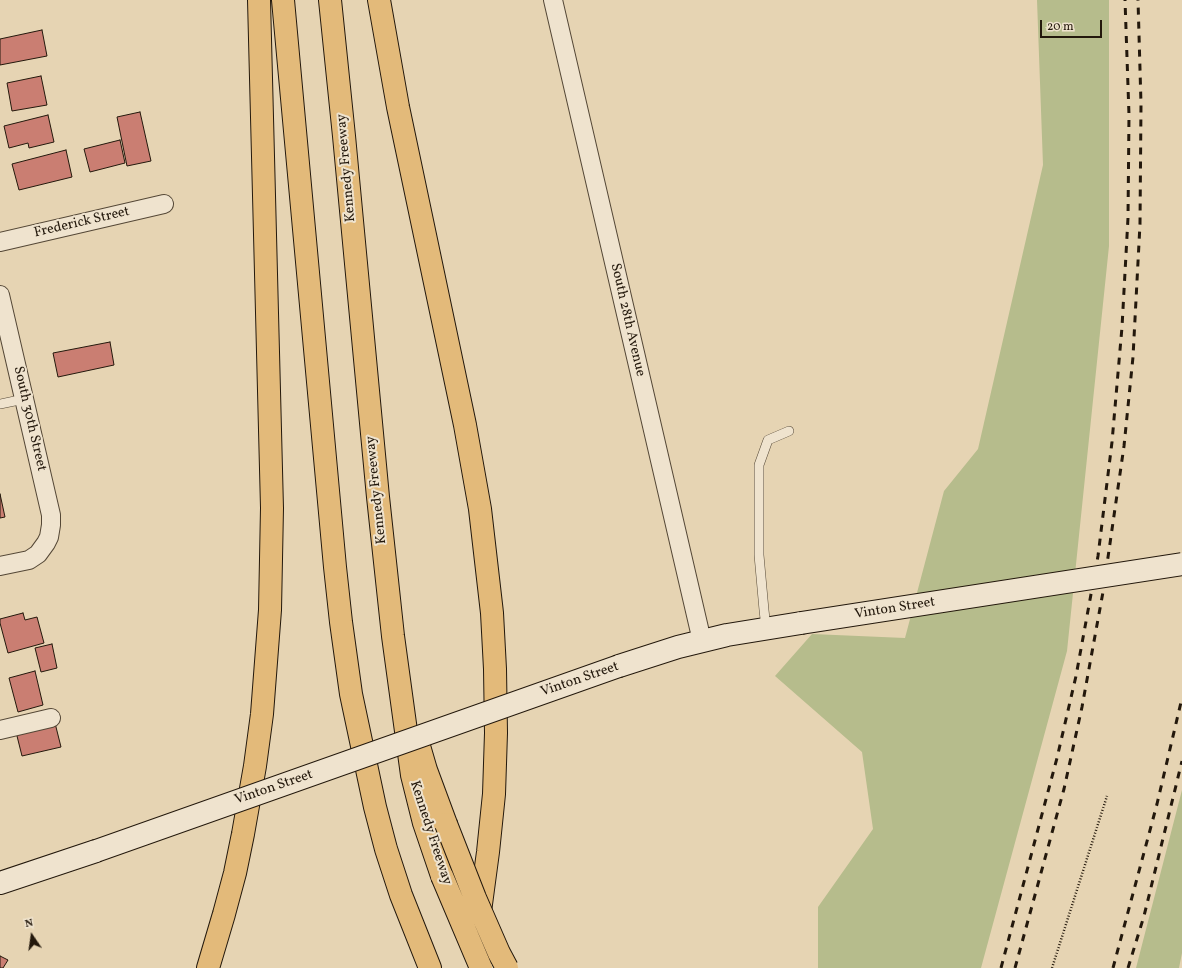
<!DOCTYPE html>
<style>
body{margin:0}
#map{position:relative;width:1182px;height:968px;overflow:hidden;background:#e6d4b3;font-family:Vollkorn,serif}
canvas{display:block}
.north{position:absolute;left:12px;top:916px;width:40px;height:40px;-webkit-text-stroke:3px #efe3ce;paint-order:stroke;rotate:347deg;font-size:11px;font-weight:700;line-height:16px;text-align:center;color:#23180c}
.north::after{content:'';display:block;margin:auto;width:14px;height:18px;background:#23180c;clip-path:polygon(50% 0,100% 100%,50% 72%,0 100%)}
.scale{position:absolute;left:1040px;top:20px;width:62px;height:18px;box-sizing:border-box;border:2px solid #23180c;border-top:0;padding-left:5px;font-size:12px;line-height:14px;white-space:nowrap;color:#23180c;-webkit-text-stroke:3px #efe3ce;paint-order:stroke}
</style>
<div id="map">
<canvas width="1182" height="968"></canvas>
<div class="north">N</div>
<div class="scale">20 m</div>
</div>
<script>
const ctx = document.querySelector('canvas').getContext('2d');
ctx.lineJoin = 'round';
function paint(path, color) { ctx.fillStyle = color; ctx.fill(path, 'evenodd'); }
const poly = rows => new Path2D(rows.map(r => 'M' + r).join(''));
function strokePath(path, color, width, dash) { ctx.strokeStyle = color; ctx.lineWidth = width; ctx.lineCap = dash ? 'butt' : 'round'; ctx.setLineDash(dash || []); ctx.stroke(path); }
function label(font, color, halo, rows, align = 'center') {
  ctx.font = font + ' Vollkorn,serif'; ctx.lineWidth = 4; ctx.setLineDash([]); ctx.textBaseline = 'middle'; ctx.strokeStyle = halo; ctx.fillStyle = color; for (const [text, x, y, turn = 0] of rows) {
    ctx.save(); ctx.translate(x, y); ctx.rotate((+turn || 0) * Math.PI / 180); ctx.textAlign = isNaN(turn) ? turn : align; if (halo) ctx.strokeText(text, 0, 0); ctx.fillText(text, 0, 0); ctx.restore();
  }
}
const green = poly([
 [1037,0,1109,0,1109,246,1067,651,981,968,818,968,818,907,873,829,862,752,775,676,812,634,905,638,944,491,978,449,1043,165],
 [1182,790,1182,953,1179,968,1136,968]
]);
const building = poly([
 [42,30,47,56,0,65,0,39,42,30],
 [41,76,47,105,12,111,7,83,41,76],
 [140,112,151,161,127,166,117,117,140,112],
 [48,115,54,142,29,148,28,143,9,148,4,126,48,115],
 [120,140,125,163,90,172,84,149,120,140],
 [66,150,72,177,19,190,12,164,66,150],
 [110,342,114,365,58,377,53,353,110,342],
 [0,494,5,517,0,518,0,494],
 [23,613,25,620,37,617,44,643,8,653,0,623,0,619,23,613],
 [52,644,57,668,41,672,35,648,52,644],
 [35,671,43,705,18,712,9,678,35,671],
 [55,723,61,747,22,756,16,732,55,723],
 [0,956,8,960,3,968,0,968,0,956]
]);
const path = poly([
 [1052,968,1107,796]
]);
const lane = poly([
 [0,404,24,399],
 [766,628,764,610,759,555,759,465,768,440,789,431]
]);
const street = poly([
 [553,0,702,641],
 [0,242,164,204],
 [0,295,51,515,51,525,49,537,46,543,38,554,29,560,0,566],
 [0,730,51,718]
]);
const secondary = poly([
 [619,666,678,647,727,635,801,623],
 [0,883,96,851]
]);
const highway = poly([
 [283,0,335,567,341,622,351,694,375,807,386,849,401,895,430,968],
 [330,0,344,136,378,497,393,636,412,775,424,823,442,876],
 [379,0,398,107,465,425,480,509,492,613,495,669,496,733,494,794,488,852,479,919],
 [419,746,426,770,446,824],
 [208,968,224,914,235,873,243,834,255,766,262,714,270,610,272,508,259,0]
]);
const rail = poly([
 [1001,968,1057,758,1076,676,1098,556,1112,442,1122,327,1128,218,1129,115,1125,0],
 [1015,968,1064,789,1082,707,1103,592,1124,446,1133,357,1140,224,1141,104,1138,0],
 [1113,968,1157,804,1182,698],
 [1128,968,1144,916,1182,761]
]);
const secondaryBridge = poly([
 [801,623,1182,564],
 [96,851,619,666]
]);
const highwayBridge = poly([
 [446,824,475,898,499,953,507,968],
 [442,876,481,968]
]);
const streetNames = [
 ["Kennedy Freeway",347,168,-95],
 ["Frederick Street",82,223,-13],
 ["South 28th Avenue",627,320,77],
 ["South 30th Street",29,419,77],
 ["Kennedy Freeway",377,490,-96],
 ["Vinton Street",895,609,-9],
 ["Vinton Street",580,680,-19],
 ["Vinton Street",274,788,-19],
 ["Kennedy Freeway",430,833,72]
];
paint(green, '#b6bc8c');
paint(building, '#ca7e72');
strokePath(building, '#23180c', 1);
strokePath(lane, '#544736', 10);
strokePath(street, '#544736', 20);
strokePath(secondary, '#23180c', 24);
strokePath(highway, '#23180c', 24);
strokePath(path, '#23180c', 2.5, [1, 2]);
strokePath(lane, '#efe3ce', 9);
strokePath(street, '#efe3ce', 18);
strokePath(secondary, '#efe3ce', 22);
strokePath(highway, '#e3ba7a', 22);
strokePath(rail, '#23180c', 3, [7, 7]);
strokePath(secondaryBridge, '#23180c', 24, []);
strokePath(highwayBridge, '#23180c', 24, []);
strokePath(secondaryBridge, '#efe3ce', 22);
strokePath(highwayBridge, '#e3ba7a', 22);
label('14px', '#23180c', '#efe3ce', streetNames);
</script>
